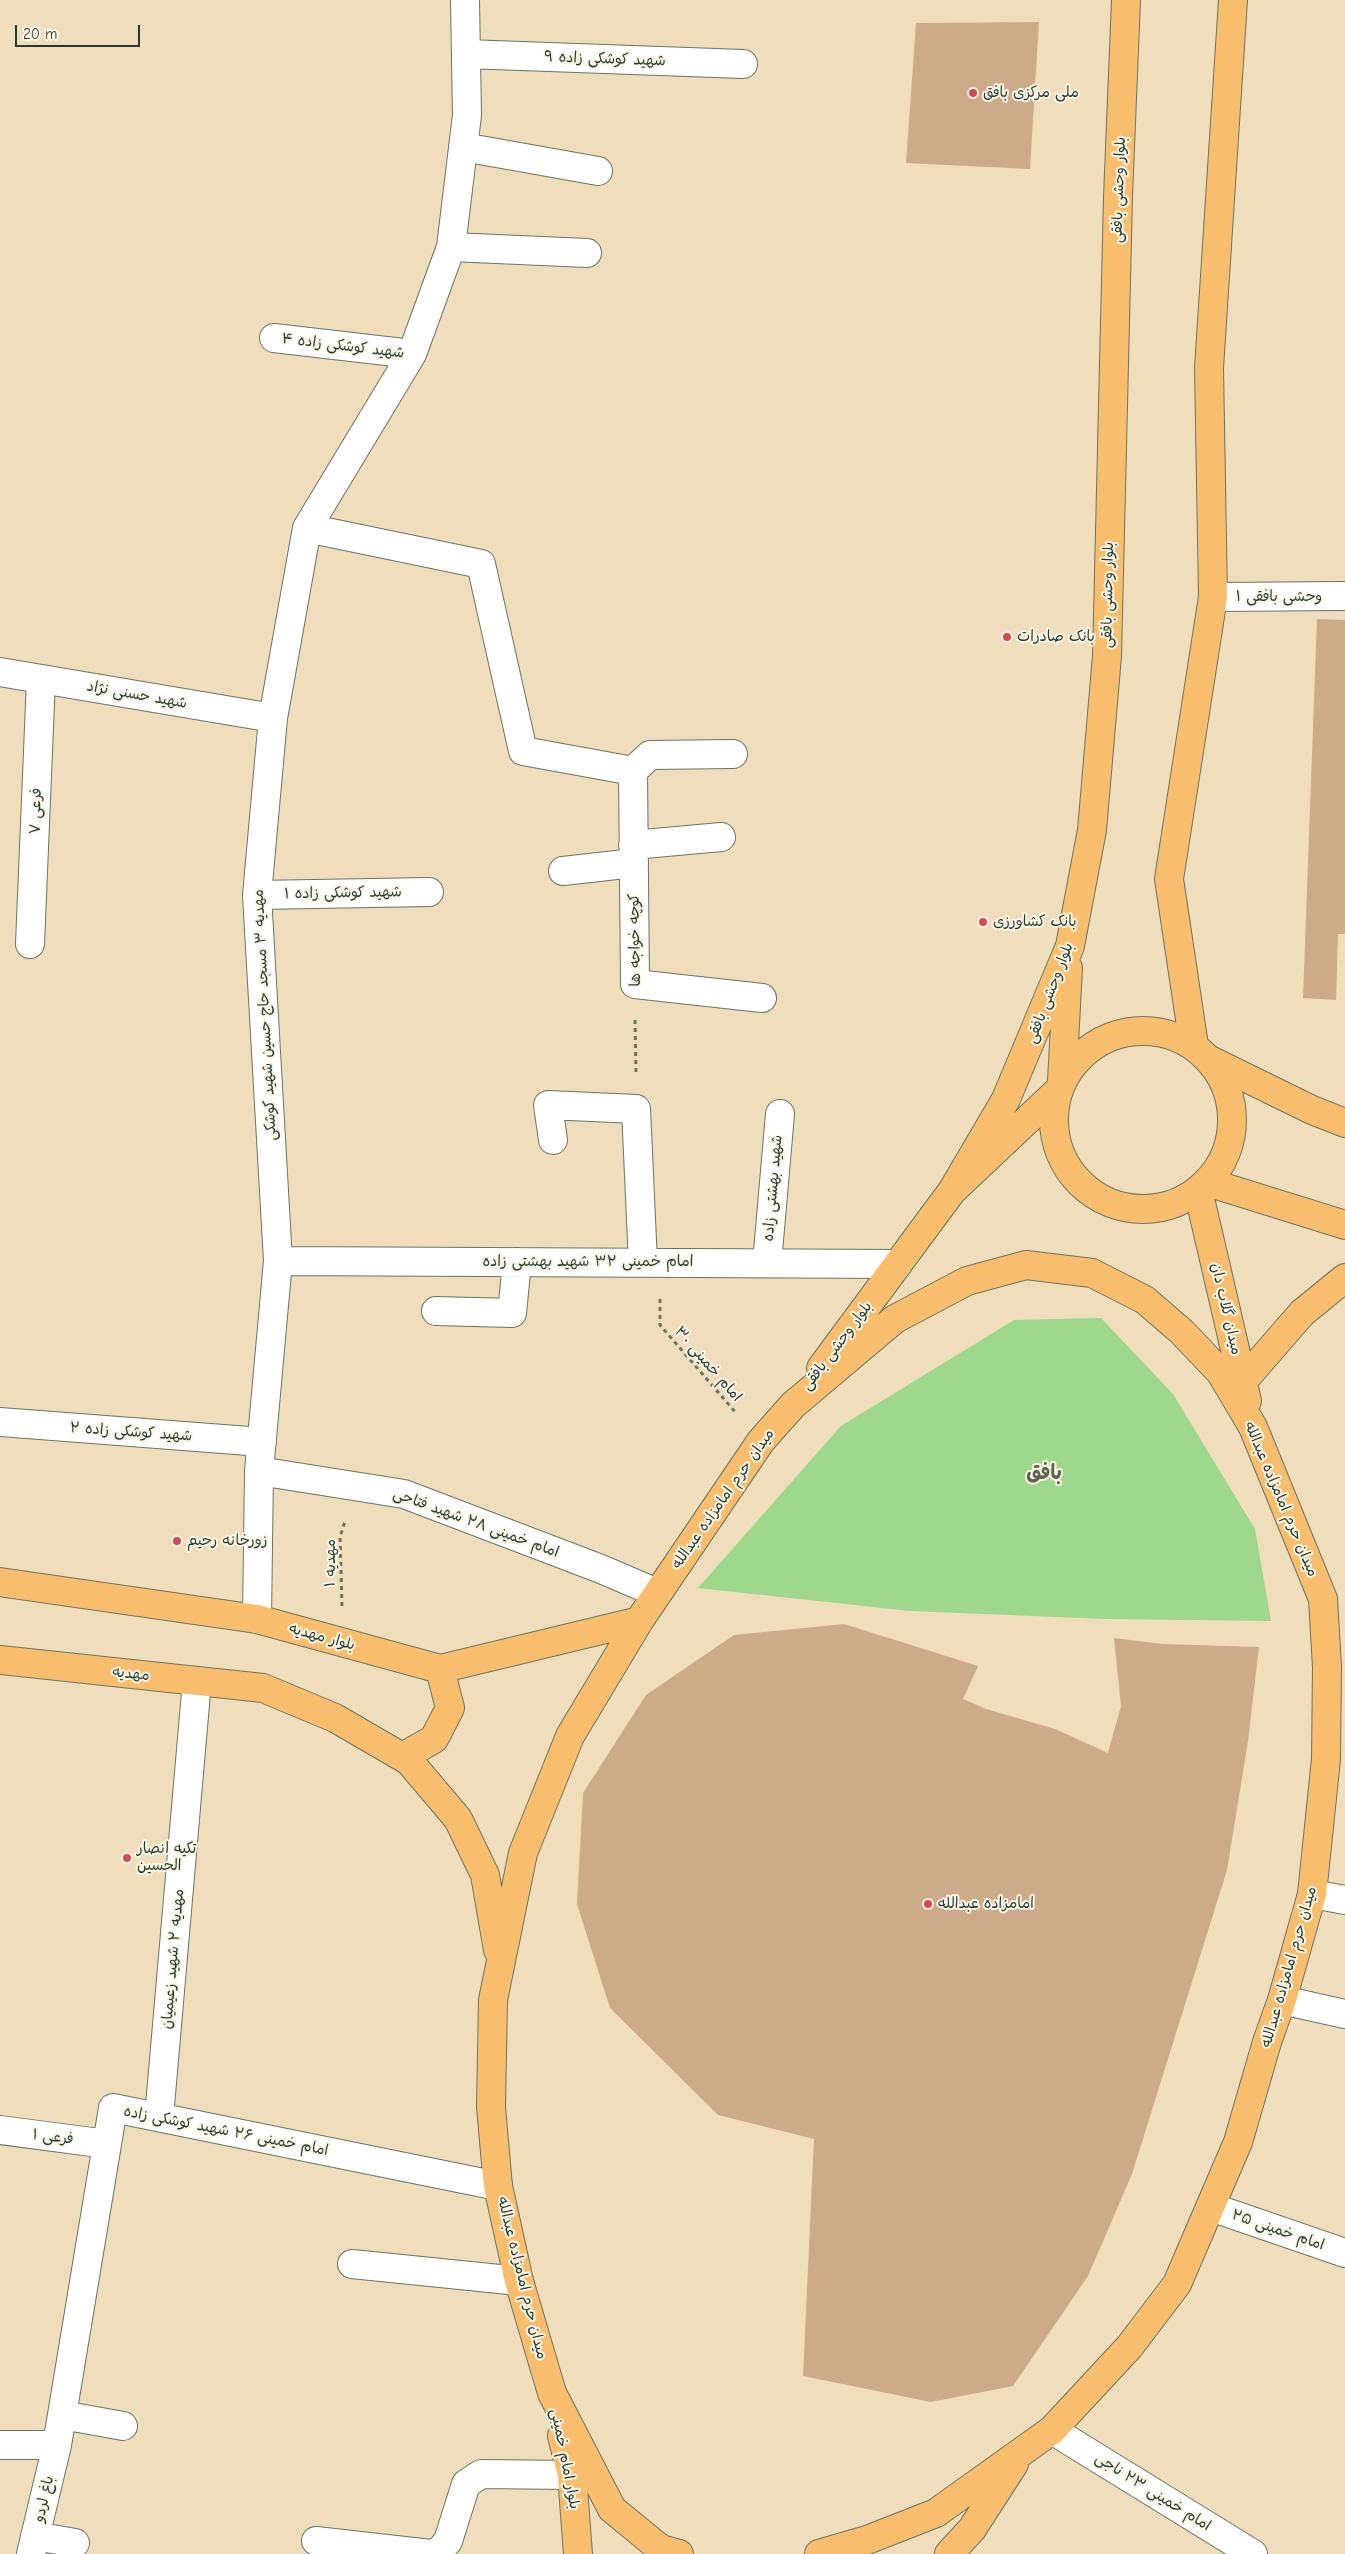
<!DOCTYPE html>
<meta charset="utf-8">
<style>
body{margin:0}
#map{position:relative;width:1345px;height:2554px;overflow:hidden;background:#efddbb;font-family:"Comic Neue",sans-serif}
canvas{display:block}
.scale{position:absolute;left:15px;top:25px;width:125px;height:22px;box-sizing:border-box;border:2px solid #1f3d34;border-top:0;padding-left:6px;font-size:15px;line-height:18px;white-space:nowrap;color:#1f3d34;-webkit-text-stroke:4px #fcf5e5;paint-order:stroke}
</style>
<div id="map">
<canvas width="1345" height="2554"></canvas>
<div class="scale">20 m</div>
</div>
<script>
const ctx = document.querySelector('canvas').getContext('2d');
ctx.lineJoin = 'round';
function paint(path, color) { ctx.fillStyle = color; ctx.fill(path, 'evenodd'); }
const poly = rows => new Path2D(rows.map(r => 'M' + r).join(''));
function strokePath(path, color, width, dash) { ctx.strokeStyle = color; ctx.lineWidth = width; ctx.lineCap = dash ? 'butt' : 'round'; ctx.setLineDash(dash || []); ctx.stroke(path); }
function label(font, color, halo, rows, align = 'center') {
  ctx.font = font + ' "Comic Neue","Playpen Sans Arabic",sans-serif'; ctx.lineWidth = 4; ctx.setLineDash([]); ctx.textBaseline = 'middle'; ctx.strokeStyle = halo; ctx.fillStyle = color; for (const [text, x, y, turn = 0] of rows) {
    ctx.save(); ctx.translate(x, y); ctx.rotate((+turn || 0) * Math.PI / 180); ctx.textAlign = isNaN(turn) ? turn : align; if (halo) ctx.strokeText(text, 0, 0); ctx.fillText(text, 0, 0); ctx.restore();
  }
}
const green = poly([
 [1101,1318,1173,1394,1255,1529,1271,1621,1107,1619,910,1611,698,1588,841,1426,1014,1320]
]);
const building = poly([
 [1039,22,1030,169,906,163,916,23],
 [1317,619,1345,620,1345,934,1338,934,1336,1000,1303,998],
 [844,1624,978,1666,963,1699,986,1709,1055,1729,1108,1753,1121,1706,1114,1638,1163,1644,1259,1647,1248,1741,1227,1870,1132,2174,1088,2276,1013,2386,931,2402,803,2376,814,2139,718,2115,610,2008,577,1904,583,1793,646,1695,734,1635]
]);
const path = poly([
 [635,1020,636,1073],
 [660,1299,660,1325,737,1414],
 [342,1606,340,1537,345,1521]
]);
const minor = poly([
 [466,54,743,64],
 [463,147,598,171],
 [451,247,587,253],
 [274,338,412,354],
 [307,528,481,564,523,751,633,771],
 [1213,597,1345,596],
 [0,672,273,718],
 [633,771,635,984,762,998],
 [633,771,650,755,733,754],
 [633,845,721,837],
 [563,871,634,863],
 [257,895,429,892],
 [30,944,41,679],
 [553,1140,548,1105,636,1109,643,1263],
 [278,1261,898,1264],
 [767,1263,780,1114],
 [436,1311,512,1313,517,1262],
 [0,1422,262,1442],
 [259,1471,404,1494,601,1569,657,1593],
 [257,1619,259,1471,278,1261,257,895,273,718,307,528,412,354,451,247,467,115,465,0],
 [1312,1894,1345,1900],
 [1282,2000,1345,2014],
 [159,2117,197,1681],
 [0,2130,107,2144],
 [1211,2207,1345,2253],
 [352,2264,519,2281],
 [62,2415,123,2426],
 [1052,2430,1253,2554],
 [0,2445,57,2445],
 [35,2536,75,2543],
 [316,2541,431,2554],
 [31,2554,57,2445,113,2108,498,2186],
 [437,2554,448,2541,466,2484,481,2474,572,2475]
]);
const major = poly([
 '1054 1120a89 89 0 1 1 178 0a89 89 0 1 1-178 0Z',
 [1194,1046,1169,879,1213,597,1209,368,1233,0],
 [1208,1059,1312,1110,1345,1123],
 [1062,1081,1068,968],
 [1207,1182,1345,1225],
 [1198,1190,1247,1401],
 [952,1191,1006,1099,1070,946,1092,830,1107,656,1118,197,1126,0],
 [821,1368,952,1191,1058,1091],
 [1243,1381,1302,1313,1345,1278],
 [0,1582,257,1619,440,1669,639,1621],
 [0,1660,263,1688,335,1718,409,1761,458,1819,485,1875,498,1950],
 [402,1757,434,1739,450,1708,440,1669],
 [562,2436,572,2475,578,2554],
 [679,2554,661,2549,612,2509,552,2393,519,2281,498,2186,491,2107,493,2000,523,1853,570,1736,639,1621,761,1441,793,1405,895,1319,967,1281,1026,1265,1092,1273,1145,1300,1182,1332,1221,1373,1253,1427,1323,1599,1327,1667,1326,1759,1312,1894,1282,2000,1267,2042,1238,2142,1177,2284,1130,2346,1052,2430,936,2513,867,2540,819,2554],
 [949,2554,972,2529,1014,2464]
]);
const markers = [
 [973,93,5,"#d1495b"],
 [1007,637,5,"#d1495b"],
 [983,922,5,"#d1495b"],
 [177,1541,5,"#d1495b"],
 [127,1858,5,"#d1495b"],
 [928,1904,5,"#d1495b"]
];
const streetNames = [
 ["شهید کوشکی زاده ۹",605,59,2],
 ["بلوار وحشی بافقی",1119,190,-88],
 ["شهید کوشکی زاده ۴",343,346,7],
 ["بلوار وحشی بافقی",1108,595,-89],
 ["وحشی بافقی ۱",1279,597],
 ["شهید حسنی نژاد",137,695,10],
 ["فرعی ۷",36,811,-88],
 ["شهید کوشکی زاده ۱",343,893,-1],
 ["کوچه خواجه ها",635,940,-91],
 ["بلوار وحشی بافقی",1050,993,-69],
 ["مهدیه ۳ مسجد حاج حسین شهید کوشکی",265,1015,-93],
 ["شهید بهشتی زاده",773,1188,-85],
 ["امام خمینی ۳۲ شهید بهشتی زاده",588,1262],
 ["میدان گلاب دان",1226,1309,77],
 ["بلوار وحشی بافقی",837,1346,-53],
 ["امام خمینی ۳۰",708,1364,49],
 ["شهید کوشکی زاده ۲",131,1432,4],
 ["میدان حرم امامزاده عبدالله",723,1499,-55],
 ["میدان حرم امامزاده عبدالله",1281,1499,67],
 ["امام خمینی ۲۸ شهید فتاحی",476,1523,20],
 ["مهدیه ۱",331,1563,-90],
 ["بلوار مهدیه",322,1637,15],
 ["مهدیه",131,1674,6],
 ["مهدیه ۲ شهید زعیمیان",173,1959,-85],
 ["میدان حرم امامزاده عبدالله",1289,1967,-74],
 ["امام خمینی ۲۶ شهید کوشکی زاده",226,2131,11],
 ["فرعی ۱",53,2137,7],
 ["امام خمینی ۲۵",1278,2230,19],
 ["میدان حرم امامزاده عبدالله",522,2278,76],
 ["بلوار امام خمینی",565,2459,79],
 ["امام خمینی ۲۳ ناجی",1153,2492,32],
 ["باغ لردو",44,2499,-77]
];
const poiNames = [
 ["ملی مرکزی بافق",983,93],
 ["بانک صادرات",1017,637],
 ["بانک کشاورزی",993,922],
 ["زورخانه رحیم",187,1541],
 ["تکیه انصار",137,1849],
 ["الحسین",137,1866],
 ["امامزاده عبدالله",938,1904]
];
const districtNames = [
 ["بافق",1044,1473]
];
paint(green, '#9dd88c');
paint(building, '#ccab89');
strokePath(minor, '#687563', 30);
strokePath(major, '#687563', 30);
strokePath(path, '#687563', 3, [4, 4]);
strokePath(minor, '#fff', 28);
strokePath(major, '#f9be6d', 28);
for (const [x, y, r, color] of markers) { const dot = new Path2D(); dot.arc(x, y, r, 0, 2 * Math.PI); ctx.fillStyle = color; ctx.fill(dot); strokePath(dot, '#fcf5e5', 2); }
label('15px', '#1f3d34', '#fcf5e5', streetNames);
label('15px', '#1f3d34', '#fcf5e5', poiNames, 'left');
label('bold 20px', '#5c6452', '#fcf5e5', districtNames);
</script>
